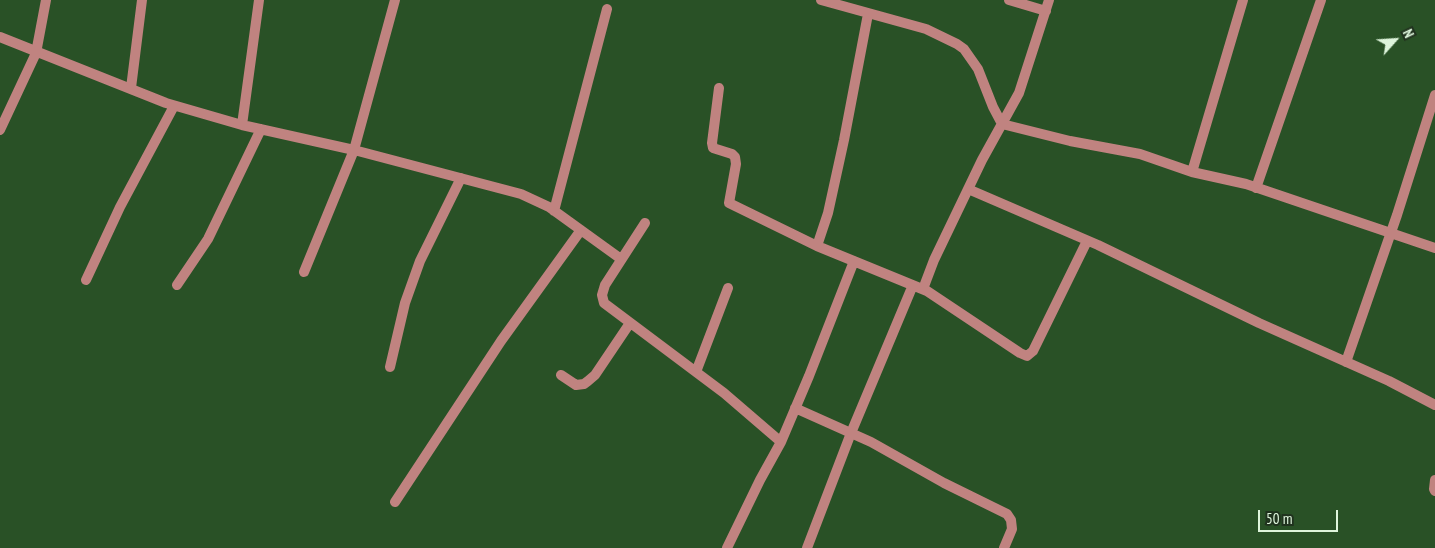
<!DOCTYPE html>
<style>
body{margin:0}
#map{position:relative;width:1435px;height:548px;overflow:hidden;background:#295126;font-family:"PT Sans Narrow",sans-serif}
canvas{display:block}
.north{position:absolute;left:1370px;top:15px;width:50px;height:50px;-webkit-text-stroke:4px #20321e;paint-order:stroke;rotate:64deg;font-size:14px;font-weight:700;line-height:20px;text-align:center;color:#def5dc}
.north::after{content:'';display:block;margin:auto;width:18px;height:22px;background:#def5dc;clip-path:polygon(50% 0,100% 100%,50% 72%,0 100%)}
.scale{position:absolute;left:1258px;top:510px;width:80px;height:22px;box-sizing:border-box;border:2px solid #def5dc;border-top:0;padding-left:6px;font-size:15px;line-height:18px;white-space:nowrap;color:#def5dc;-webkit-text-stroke:4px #20321e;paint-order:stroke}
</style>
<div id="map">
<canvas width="1435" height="548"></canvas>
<div class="north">N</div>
<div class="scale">50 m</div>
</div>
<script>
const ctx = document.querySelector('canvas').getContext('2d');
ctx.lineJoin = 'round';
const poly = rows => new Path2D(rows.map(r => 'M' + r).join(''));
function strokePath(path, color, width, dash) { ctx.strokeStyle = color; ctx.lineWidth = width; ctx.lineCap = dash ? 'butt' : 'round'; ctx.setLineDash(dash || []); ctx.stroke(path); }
const minor = poly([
 [821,0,926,29,957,44,964,49,978,69,993,107,1002,124,1070,141,1140,154,1192,172,1246,184,1435,248],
 [1009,0,1046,11],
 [0,37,166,103,242,125,354,150,521,194,549,207,621,259],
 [131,88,142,0],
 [719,88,712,143,713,148,732,154,735,157,736,164,729,203,817,246,927,291,1020,353,1027,356,1033,351,1087,241],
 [242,125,259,0],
 [0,130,36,53,46,0],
 [1192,172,1243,0],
 [1256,188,1321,0],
 [968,189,1098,245,1259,323,1389,381,1435,405],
 [554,211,607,9],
 [645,223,605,285,602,295,604,303,724,393,781,442],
 [817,246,828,213,844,140,868,14],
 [304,272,354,150,395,0],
 [86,280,120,207,174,106],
 [177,285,208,239,261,129],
 [923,289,934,260,982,160,1019,93,1049,0],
 [1346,362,1397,215,1435,95],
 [390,367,405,303,420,261,461,178],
 [696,372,728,288],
 [561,375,576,385,584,384,588,381,595,375,630,323],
 [795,408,871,442,944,483,1007,514,1011,520,1012,529,1004,548],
 [1435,480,1434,489,1435,491],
 [395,502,501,341,581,230],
 [727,548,760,480,781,442,809,376,854,261],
 [807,548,851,433,913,285]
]);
strokePath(minor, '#c08380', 10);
</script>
